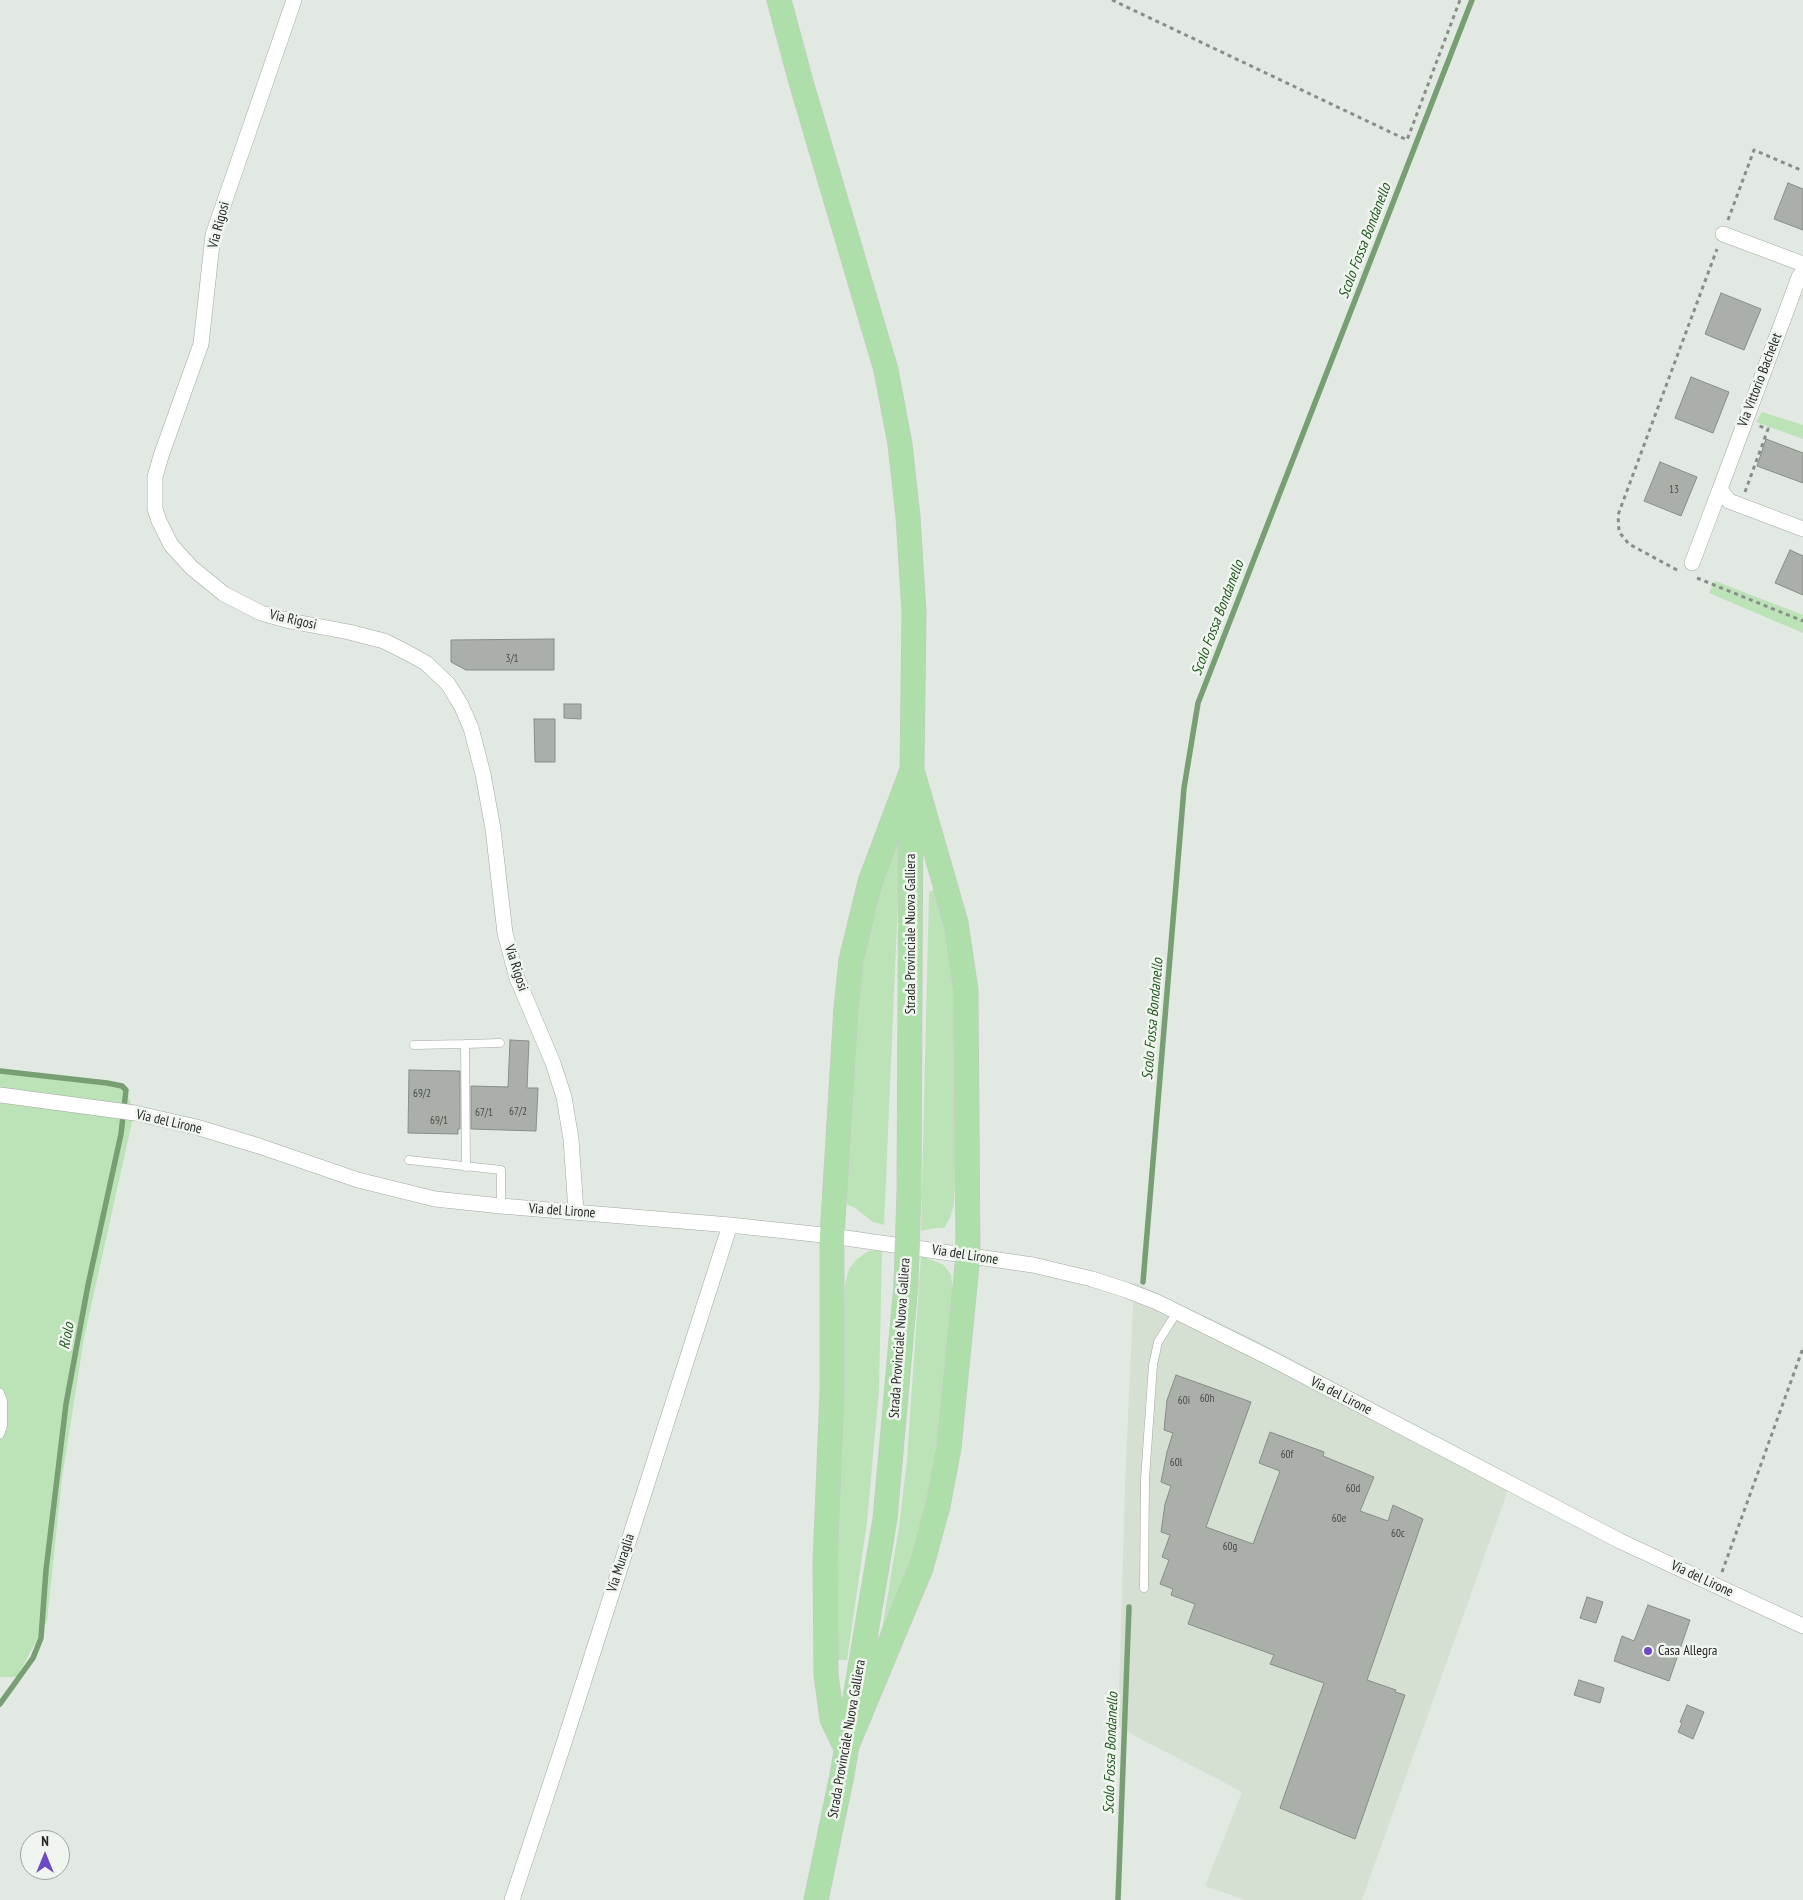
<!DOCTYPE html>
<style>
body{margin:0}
#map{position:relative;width:1803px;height:1900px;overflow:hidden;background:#e2e9e2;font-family:"PT Sans Narrow",sans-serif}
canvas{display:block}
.north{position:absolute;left:20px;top:1830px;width:50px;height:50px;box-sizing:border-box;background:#f0f6ef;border:1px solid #a0a49f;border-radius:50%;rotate:0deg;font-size:14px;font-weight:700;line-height:20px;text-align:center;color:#272926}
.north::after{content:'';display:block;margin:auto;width:18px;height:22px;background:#6e4bc4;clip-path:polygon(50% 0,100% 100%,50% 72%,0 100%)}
</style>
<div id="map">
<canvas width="1803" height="1900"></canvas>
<div class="north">N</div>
</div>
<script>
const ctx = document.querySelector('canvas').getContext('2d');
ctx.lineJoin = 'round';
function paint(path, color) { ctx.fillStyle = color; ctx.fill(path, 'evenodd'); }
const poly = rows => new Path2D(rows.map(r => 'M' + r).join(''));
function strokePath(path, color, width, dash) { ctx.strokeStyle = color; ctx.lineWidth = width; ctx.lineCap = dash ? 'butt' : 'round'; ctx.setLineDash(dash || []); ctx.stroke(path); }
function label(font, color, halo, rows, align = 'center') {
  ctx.font = font + ' "PT Sans Narrow",sans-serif'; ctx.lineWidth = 5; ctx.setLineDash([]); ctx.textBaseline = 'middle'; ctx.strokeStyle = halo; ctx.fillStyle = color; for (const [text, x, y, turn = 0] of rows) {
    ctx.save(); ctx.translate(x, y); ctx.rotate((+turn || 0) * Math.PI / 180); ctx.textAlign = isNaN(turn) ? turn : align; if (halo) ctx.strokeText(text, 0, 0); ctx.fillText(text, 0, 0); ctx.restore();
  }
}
const built = poly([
 [1134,1282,1255,1340,1513,1476,1362,1900,1245,1900,1205,1886,1242,1792,1118,1727,1125,1483]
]);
const green = poly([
 [1762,412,1803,425,1803,439,1756,422],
 [1715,581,1803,615,1803,633,1709,593],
 [901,831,884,1225,873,1222,854,1207,847,1205,846,1190,861,952,876,893],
 [933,890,939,892,948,927,959,1023,955,1184,954,1204,950,1218,944,1228,935,1228,921,1231,929,892],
 [0,1070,124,1084,134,1113,84,1338,62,1478,47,1621,17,1677,0,1677],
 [882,1250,879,1389,867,1522,847,1660,838,1660,833,1616,845,1285,849,1269,857,1259,869,1251],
 [921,1256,944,1265,951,1275,953,1291,946,1393,929,1520,881,1636,899,1527,907,1460]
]);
const stream = poly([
 [0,1071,107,1083,122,1086,126,1090,121,1134,88,1285,66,1404,46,1570,41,1638,33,1658,0,1704],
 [1143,1282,1184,788,1198,703,1472,0],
 [1118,1900,1129,1607]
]);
const building = poly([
 [1788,183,1803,189,1803,230,1774,219,1788,183],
 [1721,293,1761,309,1744,350,1705,334,1721,293],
 [1691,377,1729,392,1713,433,1675,418,1691,377],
 [1766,439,1803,453,1803,483,1757,466,1766,439],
 [1660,462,1697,477,1681,516,1644,501,1660,462],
 [1790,550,1803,556,1803,595,1775,583,1790,550],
 [554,639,554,670,466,670,451,662,451,640,554,639],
 [564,704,581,704,581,719,564,718,564,704],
 [534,719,555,719,555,762,535,762,534,719],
 [510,1040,529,1041,527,1088,538,1088,536,1131,471,1129,471,1086,508,1087,510,1040],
 [409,1070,460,1071,460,1129,458,1129,458,1134,408,1133,409,1070],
 [1176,1375,1251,1402,1206,1527,1253,1544,1280,1471,1259,1463,1270,1432,1324,1452,1323,1456,1374,1477,1360,1511,1388,1521,1393,1505,1423,1519,1367,1680,1396,1690,1395,1692,1405,1695,1355,1839,1280,1808,1324,1683,1270,1664,1274,1655,1188,1624,1195,1604,1171,1595,1173,1589,1160,1584,1169,1560,1162,1557,1170,1535,1161,1532,1165,1504,1171,1486,1161,1482,1167,1452,1173,1433,1164,1430,1167,1400,1176,1375],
 [1587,1597,1603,1602,1596,1623,1580,1618,1587,1597],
 [1648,1605,1690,1620,1669,1681,1614,1661,1622,1636,1634,1641,1648,1605],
 [1579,1680,1604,1688,1600,1703,1574,1695,1579,1680],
 [1687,1705,1704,1712,1693,1739,1678,1732,1682,1723,1680,1722,1687,1705]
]);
const path = poly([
 [1112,0,1407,140,1460,0],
 [1728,220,1754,150,1803,171],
 [1745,492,1768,429,1759,426],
 [1677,570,1629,544,1619,532,1618,515,1717,249],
 [1697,578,1803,621],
 [1722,1572,1803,1348]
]);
const lane = poly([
 [465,1044,500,1043],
 [414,1045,465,1044,466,1167],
 [409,1160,501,1170,501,1206],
 [0,1393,3,1401,3,1426,0,1434],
 [1144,1588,1145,1479,1153,1365,1158,1342,1177,1312]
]);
const street = poly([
 [294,0,213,235,201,344,161,456,155,477,155,509,159,521,171,545,192,568,224,594,261,613,290,621,349,632,384,641,406,652,426,663,448,684,461,705,471,728,483,774,493,829,505,933,517,978,553,1063,564,1097,571,1139,576,1211],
 [1723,234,1803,264],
 [1803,272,1799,277,1720,489,1729,501,1803,529],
 [1692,563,1720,489],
 [0,1095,135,1113,196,1127,259,1146,358,1180,435,1199,501,1206,730,1225,832,1236,1033,1265,1092,1279,1126,1290,1157,1302,1274,1360,1620,1541,1803,1626],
 [512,1900,562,1749,730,1225]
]);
const primary = poly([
 [779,0,801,82,886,370,900,444,908,517,914,612,912,770,956,923,966,990,968,1255,949,1448,938,1506,921,1568,846,1748],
 [909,1193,911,797],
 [846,1748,832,1719,826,1675,825,1562,832,1392,832,1236,846,1008,851,960,870,882,912,770],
 [816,1900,842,1775,885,1519,906,1284]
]);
const primaryBridge = poly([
 [906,1284,909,1193]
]);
const markers = [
 [1648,1651,5,"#6e4bc4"]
];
const numberNames = [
 ["13",1674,490],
 ["3/1",512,659],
 ["69/2",422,1094],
 ["67/2",518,1112],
 ["67/1",484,1113],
 ["69/1",439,1121],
 ["60h",1207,1399],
 ["60i",1184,1401],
 ["60f",1287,1455],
 ["60l",1176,1463],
 ["60d",1353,1489],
 ["60e",1339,1519],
 ["60c",1398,1534],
 ["60g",1230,1547]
];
const streetNames = [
 ["Via Rigosi",219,225,-75],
 ["Via Vittorio Bachelet",1760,380,-69],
 ["Via Rigosi",293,620,13],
 ["Strada Provinciale Nuova Galliera",911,934,-90],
 ["Via Rigosi",516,968,72],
 ["Via del Lirone",169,1122,13],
 ["Via del Lirone",562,1211,4],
 ["Via del Lirone",965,1255,9],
 ["Strada Provinciale Nuova Galliera",900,1338,-86],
 ["Via del Lirone",1341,1396,27],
 ["Via Muraglia",621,1563,-72],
 ["Via del Lirone",1702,1579,25],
 ["Strada Provinciale Nuova Galliera",847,1739,-80]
];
const poiNames = [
 ["Casa Allegra",1658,1651]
];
const waterNames = [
 ["Scolo Fossa Bondanello",1365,241,-69],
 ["Scolo Fossa Bondanello",1218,618,-69],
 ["Scolo Fossa Bondanello",1153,1019,-85],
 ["Riolo",67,1336,-79],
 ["Scolo Fossa Bondanello",1111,1753,-88]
];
paint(built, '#d5e0d3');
paint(green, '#bce2b8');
strokePath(stream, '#779f73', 5.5);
paint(building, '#aab0a9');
strokePath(building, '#888d87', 1);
strokePath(lane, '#a2a8a1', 9);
strokePath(street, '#a2a8a1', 16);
strokePath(primary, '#c7c7c7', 25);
strokePath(path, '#898e88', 3, [4, 4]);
strokePath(lane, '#fff', 8);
strokePath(street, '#fff', 15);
strokePath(primary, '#aedeaa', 24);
strokePath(primaryBridge, '#c7c7c7', 25, []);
strokePath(primaryBridge, '#aedeaa', 24);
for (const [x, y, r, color] of markers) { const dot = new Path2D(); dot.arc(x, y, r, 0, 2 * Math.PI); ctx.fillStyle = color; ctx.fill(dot); strokePath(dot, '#f0f6ef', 2); }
label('11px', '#484b47', null, numberNames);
label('14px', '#272926', '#f0f6ef', streetNames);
label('14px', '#272926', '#f0f6ef', poiNames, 'left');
label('italic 15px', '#235a20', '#f0f6ef', waterNames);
</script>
